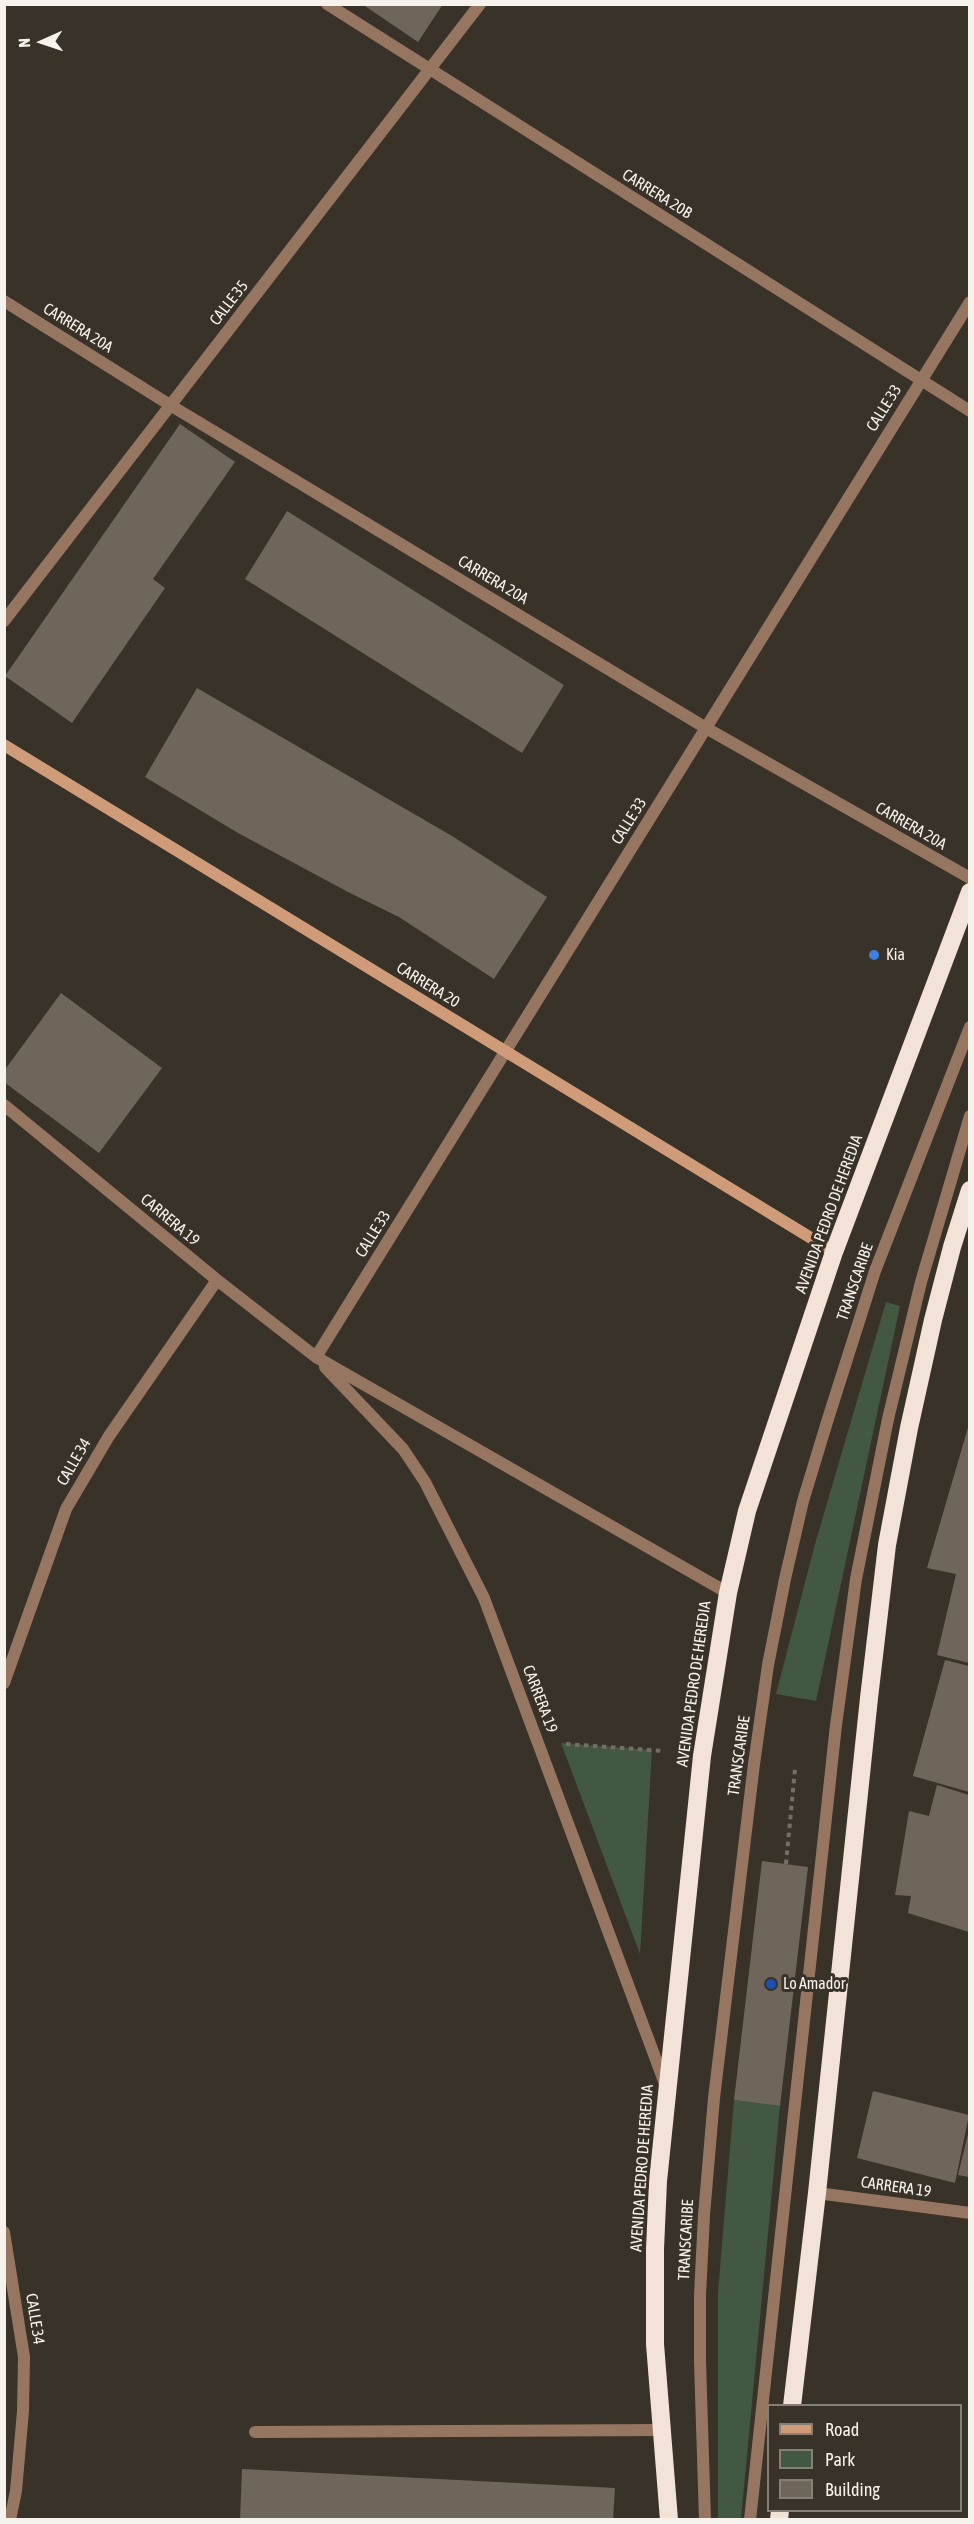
<!DOCTYPE html>
<style>
body{margin:0}
#map{position:relative;width:974px;height:2524px;overflow:hidden;background:#393228;font-family:"Asap Condensed",sans-serif}
canvas{display:block}
.frame{position:absolute;inset:0;border:6px solid #f7f2ec;pointer-events:none}
.legend{position:absolute;left:767px;top:2404px;width:195px;height:108px;box-sizing:border-box;background:#393228;border:2px solid #857f76;margin:0;padding:8px 10px;list-style:none;font-size:18px;color:#f7f2ec}
.legend li{display:flex;align-items:center;gap:12px;height:30px}
.legend b{width:30px;border:2px solid #857f76}
.north{position:absolute;left:12px;top:12px;width:60px;height:60px;-webkit-text-stroke:4px #393228;paint-order:stroke;rotate:267deg;font-size:16px;font-weight:700;line-height:24px;text-align:center;color:#f7f2ec}
.north::after{content:'';display:block;margin:auto;width:21px;height:27px;background:#f7f2ec;clip-path:polygon(50% 0,100% 100%,50% 72%,0 100%)}
</style>
<div id="map">
<canvas width="974" height="2524"></canvas>
<div class="frame"></div>
<ul class="legend">
<li><b style="height:8px;background:#cf9b79"></b>Road</li>
<li><b style="height:16px;background:#435840"></b>Park</li>
<li><b style="height:16px;background:#6e665b"></b>Building</li>
</ul>
<div class="north">N</div>
</div>
<script>
const ctx = document.querySelector('canvas').getContext('2d');
ctx.lineJoin = 'round';
function paint(path, color) { ctx.fillStyle = color; ctx.fill(path, 'evenodd'); }
const poly = rows => new Path2D(rows.map(r => 'M' + r).join(''));
function strokePath(path, color, width, dash) { ctx.strokeStyle = color; ctx.lineWidth = width; ctx.lineCap = dash ? 'butt' : 'round'; ctx.setLineDash(dash || []); ctx.stroke(path); }
function label(font, color, halo, rows, align = 'center') {
  ctx.font = font + ' "Asap Condensed",sans-serif'; ctx.lineWidth = 6; ctx.setLineDash([]); ctx.textBaseline = 'middle'; ctx.strokeStyle = halo; ctx.fillStyle = color; for (const [text, x, y, turn = 0] of rows) {
    ctx.save(); ctx.translate(x, y); ctx.rotate((+turn || 0) * Math.PI / 180); ctx.textAlign = isNaN(turn) ? turn : align; if (halo) ctx.strokeText(text, 0, 0); ctx.fillText(text, 0, 0); ctx.restore();
  }
}
const green = poly([
 [886,1302,900,1306,816,1701,776,1694,815,1544],
 [561,1743,652,1750,640,1954],
 [734,2100,780,2106,741,2519,718,2520,718,2292]
]);
const building = poly([
 [362,4,443,4,418,42],
 [180,424,235,462,153,579,165,588,72,723,5,676],
 [287,511,564,685,522,753,245,579],
 [197,688,452,836,547,897,494,979,399,917,350,893,238,833,145,777],
 [61,993,162,1068,99,1153,4,1082,4,1071],
 [969,1424,969,1663,937,1655,956,1574,927,1568],
 [945,1660,969,1666,969,1792,913,1776],
 [937,1785,969,1795,969,1932,908,1913,911,1896,895,1895,909,1811,929,1816],
 [762,1861,808,1867,780,2106,734,2100],
 [873,2091,969,2115,955,2183,857,2158],
 [969,2130,969,2177,958,2175],
 [242,2469,615,2488,613,2520,240,2520]
]);
const path = poly([
 [566,1744,664,1751],
 [786,1864,795,1769]
]);
const lane = poly([
 [705,2520,700,2362,700,2295,704,2215,714,2098,754,1764,768,1665,785,1579,803,1501,827,1422,875,1271,970,1027],
 [750,2520,836,1725,856,1579,888,1419,921,1282,970,1116]
]);
const street = poly([
 [327,4,970,411],
 [4,301,170,405,706,728,970,878],
 [4,621,480,4],
 [4,1105,217,1280,316,1357,728,1593],
 [316,1357,970,302],
 [325,1367,403,1449,425,1482,484,1598,665,2084],
 [4,1683,66,1509,109,1436,217,1280],
 [817,2193,970,2213],
 [4,2232,24,2357,23,2411,16,2491,10,2520],
 [255,2432,662,2430]
]);
const secondary = poly([
 [4,745,834,1252]
]);
const highway = poly([
 [792,2406,817,2193,869,1698,887,1545,909,1428,933,1320,952,1247,970,1190],
 [669,2520,655,2344,655,2249,658,2181,702,1756,728,1593,747,1511,834,1252,970,892],
 [779,2520,780,2510]
]);
const markers = [
 [874,955,6,"#3f7fe0"],
 [771,1984,6,"#1a4fb4"]
];
const streetNames = [
 ["CARRERA 20B",657,194,32],
 ["CALLE 35",229,303,-52],
 ["CARRERA 20A",78,328,32],
 ["CALLE 33",884,408,-58],
 ["CARRERA 20A",493,580,31],
 ["CALLE 33",629,821,-58],
 ["CARRERA 20A",911,826,30],
 ["CARRERA 20",428,985,32],
 ["AVENIDA PEDRO DE HEREDIA",829,1214,-70],
 ["CARRERA 19",170,1220,40],
 ["CALLE 33",373,1234,-58],
 ["TRANSCARIBE",855,1282,-71],
 ["CALLE 34",74,1462,-60],
 ["AVENIDA PEDRO DE HEREDIA",694,1684,-82],
 ["CARRERA 19",540,1699,69],
 ["TRANSCARIBE",739,1756,-82],
 ["AVENIDA PEDRO DE HEREDIA",642,2168,-86],
 ["CARRERA 19",896,2187,8],
 ["TRANSCARIBE",686,2240,-87],
 ["CALLE 34",35,2319,81]
];
const poiNames = [
 ["Kia",886,955],
 ["Lo Amador",783,1984]
];
paint(green, '#435840');
paint(building, '#6e665b');
strokePath(path, '#746e65', 4, [4.5, 4.5]);
strokePath(lane, '#977661', 12);
strokePath(street, '#977661', 12);
strokePath(secondary, '#cf9b79', 12);
strokePath(highway, '#f3e2d8', 18);
for (const [x, y, r, color] of markers) { const dot = new Path2D(); dot.arc(x, y, r, 0, 2 * Math.PI); ctx.fillStyle = color; ctx.fill(dot); strokePath(dot, '#393228', 2); }
label('16px', '#f7f2ec', '#393228', streetNames);
label('16px', '#f7f2ec', '#393228', poiNames, 'left');
</script>
